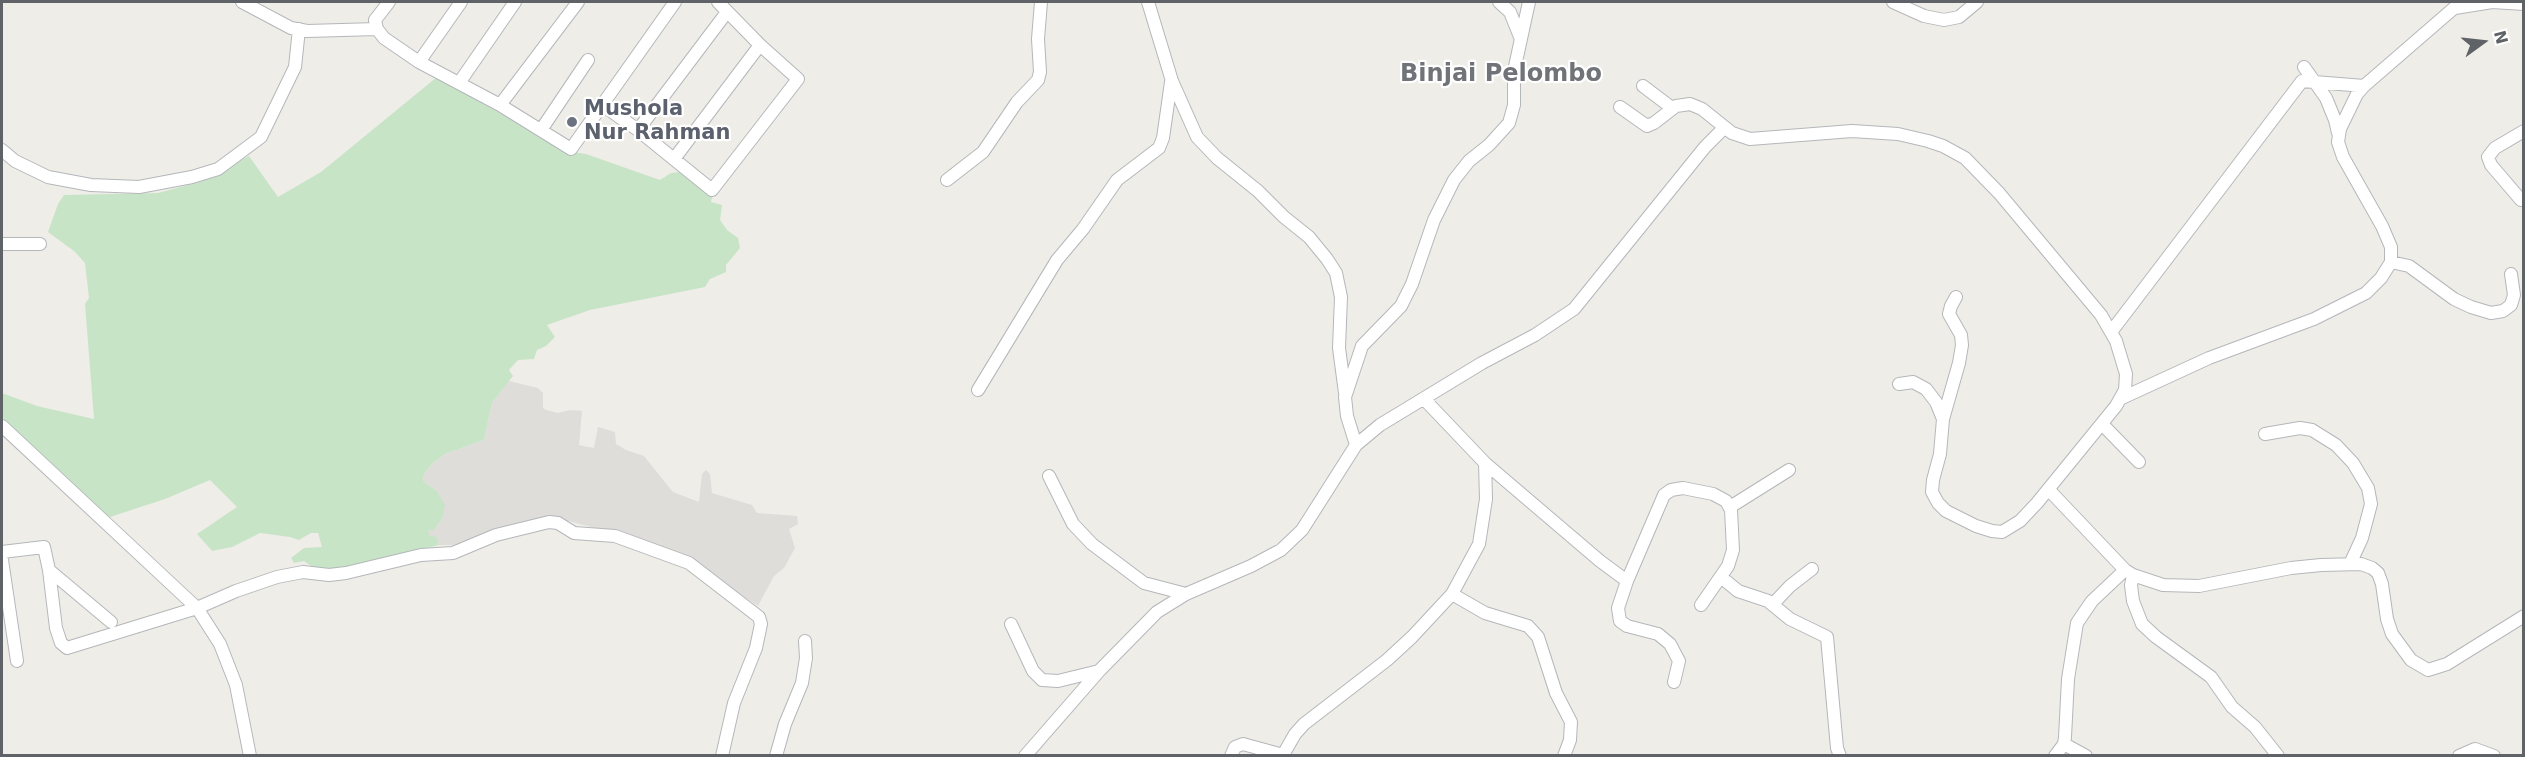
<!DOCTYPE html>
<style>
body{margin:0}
#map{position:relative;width:2525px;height:757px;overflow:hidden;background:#efede8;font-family:"DejaVu Sans",sans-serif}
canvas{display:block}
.frame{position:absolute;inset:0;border:3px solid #5f6266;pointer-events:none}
.north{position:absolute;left:2453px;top:12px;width:60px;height:60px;-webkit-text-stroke:4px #fff;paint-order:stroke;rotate:75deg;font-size:16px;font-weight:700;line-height:24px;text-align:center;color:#5f6266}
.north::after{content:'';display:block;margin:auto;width:21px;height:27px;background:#5f6266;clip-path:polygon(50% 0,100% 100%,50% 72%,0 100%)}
</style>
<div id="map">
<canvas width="2525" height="757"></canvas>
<div class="frame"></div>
<div class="north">N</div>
</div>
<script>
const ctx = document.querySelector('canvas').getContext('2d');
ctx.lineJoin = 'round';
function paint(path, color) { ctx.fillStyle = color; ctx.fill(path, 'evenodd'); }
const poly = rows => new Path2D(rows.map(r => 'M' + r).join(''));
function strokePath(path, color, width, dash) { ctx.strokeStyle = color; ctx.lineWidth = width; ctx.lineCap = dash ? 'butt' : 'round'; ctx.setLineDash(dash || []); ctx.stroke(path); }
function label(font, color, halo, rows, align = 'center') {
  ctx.font = font + ' "DejaVu Sans",sans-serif'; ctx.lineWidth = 4.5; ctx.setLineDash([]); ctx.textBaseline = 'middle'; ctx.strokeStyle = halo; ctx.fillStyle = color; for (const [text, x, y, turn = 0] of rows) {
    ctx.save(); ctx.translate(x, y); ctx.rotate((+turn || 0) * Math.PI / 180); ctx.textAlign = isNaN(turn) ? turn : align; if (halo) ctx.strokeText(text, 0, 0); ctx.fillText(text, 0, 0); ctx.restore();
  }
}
const industrial = poly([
 [509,381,538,388,543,393,543,408,546,410,558,413,570,410,582,411,579,445,594,448,598,427,615,432,616,444,626,450,644,456,673,492,699,502,702,474,706,470,710,474,712,493,752,505,757,513,797,516,798,524,789,529,795,548,784,568,774,576,758,606,702,568,624,536,569,521,544,522,469,545,439,545,437,538,430,536,428,530,434,530,442,519,444,505,437,491,423,481,424,474,433,463,445,454,484,440,492,403]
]);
const green = poly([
 [437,77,566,151,586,154,660,180,671,173,680,172,712,197,711,202,722,205,720,220,727,230,738,238,740,248,726,265,726,272,710,279,705,287,590,310,547,325,555,337,546,346,537,350,534,359,518,360,509,370,513,376,492,403,484,440,445,454,433,463,424,474,423,481,437,491,445,505,442,519,434,530,428,530,430,536,437,537,439,545,328,571,314,568,304,561,294,563,291,558,304,548,322,547,318,533,311,533,299,540,290,537,260,533,232,547,212,551,197,534,237,507,210,480,165,499,107,518,2,417,2,393,37,406,94,419,85,304,89,298,85,263,74,251,48,232,58,204,64,195,158,193,203,181,249,156,278,197,321,172]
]);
const minor = poly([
 [242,2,291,28,307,31,377,29],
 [389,2,375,20,377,29,384,38,419,62,500,105,571,149,675,2],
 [1148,2,1172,81,1197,137,1217,158,1258,191,1284,217,1309,237,1327,259,1336,273,1341,297,1339,348,1345,393],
 [1499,2,1510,12,1520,37],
 [1893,2,1924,16,1944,20,1959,17,1977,2],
 [2455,8,2492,2,2524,4],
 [419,62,461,2],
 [2304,67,2326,98,2335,120,2338,133],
 [459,83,515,2],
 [1643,86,1672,108],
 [601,104,638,130,712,190,798,79,760,45,718,2],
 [500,105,578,2],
 [1620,107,1647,126,1654,123,1676,106,1690,104,1702,109,1732,133,1750,139,1852,131,1898,134,1928,141,1943,146,1965,158,1999,193,2101,315,2116,341,2126,374,2125,390,2116,406,2037,503,2020,521,2002,532,1992,531,1976,526,1946,511,1938,503,1932,492,1933,480,1940,454,1943,419,1959,363,1962,345,1961,335,1949,314,1951,306,1956,297],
 [541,130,588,60],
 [638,130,727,12],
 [2,150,15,161,48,177,91,185,139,187,192,177,218,169,261,137,295,67,299,29],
 [674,159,760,45],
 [947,180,983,152,1017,102,1038,80,1040,72,1038,39,1041,2],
 [2521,200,2491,165,2488,157,2495,148,2524,131],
 [2,244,40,244],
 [2391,262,2409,266,2454,299,2471,307,2491,313,2503,311,2511,305,2514,295,2511,274],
 [2111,332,2302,81,2364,86],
 [1899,384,1913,382,1926,389,1936,402,1943,419],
 [978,390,1057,260,1083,229,1117,180,1159,148,1163,138,1171,82],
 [2122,398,2209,358,2314,319,2366,293,2381,278,2391,262,2391,247,2382,226,2343,157,2338,142,2340,129,2357,94,2364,86,2461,2],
 [1424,399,1485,463,1600,561,1627,581,1618,608,1620,621,1627,626,1658,634,1670,644,1679,661,1674,682],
 [2102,424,2139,462],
 [2,426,197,608,220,644,236,685,250,756],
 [2265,434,2300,428,2312,430,2336,445,2353,463,2368,488,2371,504,2362,538,2350,564],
 [1356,445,1347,416,1345,397,1362,346,1401,306,1412,284,1434,220,1454,180,1469,161,1489,145,1509,123,1514,105,1514,71,1529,2],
 [1049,476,1073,524,1092,544,1144,583,1186,594],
 [2049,490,2125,570,2133,575,2163,585,2199,586,2291,568,2321,565,2361,564,2372,568,2378,573,2382,584,2387,619,2392,634,2411,660,2428,670,2447,664,2524,616],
 [1730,507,1789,470],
 [2,552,44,547,49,570,111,622],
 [2,560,17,661],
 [49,570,56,628,61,643,67,648,197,608,236,591,277,577,303,572,329,575,346,573,421,555,453,553,496,535,549,522,558,523,574,533,615,536,689,563,759,617,761,624,756,648,734,703,722,756],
 [2133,575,2131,585,2133,601,2142,624,2156,637,2211,677,2232,707,2255,727,2278,756],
 [1721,577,1738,591,1768,601,1790,619,1827,637,1837,748,1840,756],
 [1627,581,1664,495,1671,490,1683,488,1713,494,1726,501,1731,510,1733,550,1728,566,1701,605],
 [1452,594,1485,613,1528,626,1538,637,1556,693,1571,722,1570,740,1564,756],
 [1773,604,1790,586,1812,569],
 [1011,624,1033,671,1042,680,1058,681,1099,671],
 [2064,744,2086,756],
 [776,756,785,724,802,683,806,658,805,641],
 [1025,756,1100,670,1157,612,1186,594,1251,566,1281,550,1302,530,1356,445,1380,425,1482,363,1535,335,1574,309,1705,147,1724,128],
 [1231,756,1235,747,1243,744,1283,755,1295,734,1304,724,1387,660,1412,637,1452,594,1479,544,1486,499,1485,463],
 [2055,756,2064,744,2065,737,2068,679,2077,623,2092,601,2125,570],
 [2459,756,2475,749,2494,756]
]);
const markers = [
 [572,122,6,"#6b7280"]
];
const worshipNames = [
 ["Mushola",584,110],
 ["Nur Rahman",584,134]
];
const quarterNames = [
 ["Binjai Pelombo",1501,75]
];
paint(industrial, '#deddda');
paint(green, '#c8e4c7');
strokePath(minor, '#b4b7ba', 14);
strokePath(minor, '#fff', 12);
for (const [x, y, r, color] of markers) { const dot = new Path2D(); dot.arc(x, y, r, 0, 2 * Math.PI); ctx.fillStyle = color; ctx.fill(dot); strokePath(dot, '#fff', 2); }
label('bold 21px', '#5b616d', '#fff', worshipNames, 'left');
label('bold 24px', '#707478', '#fff', quarterNames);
</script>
